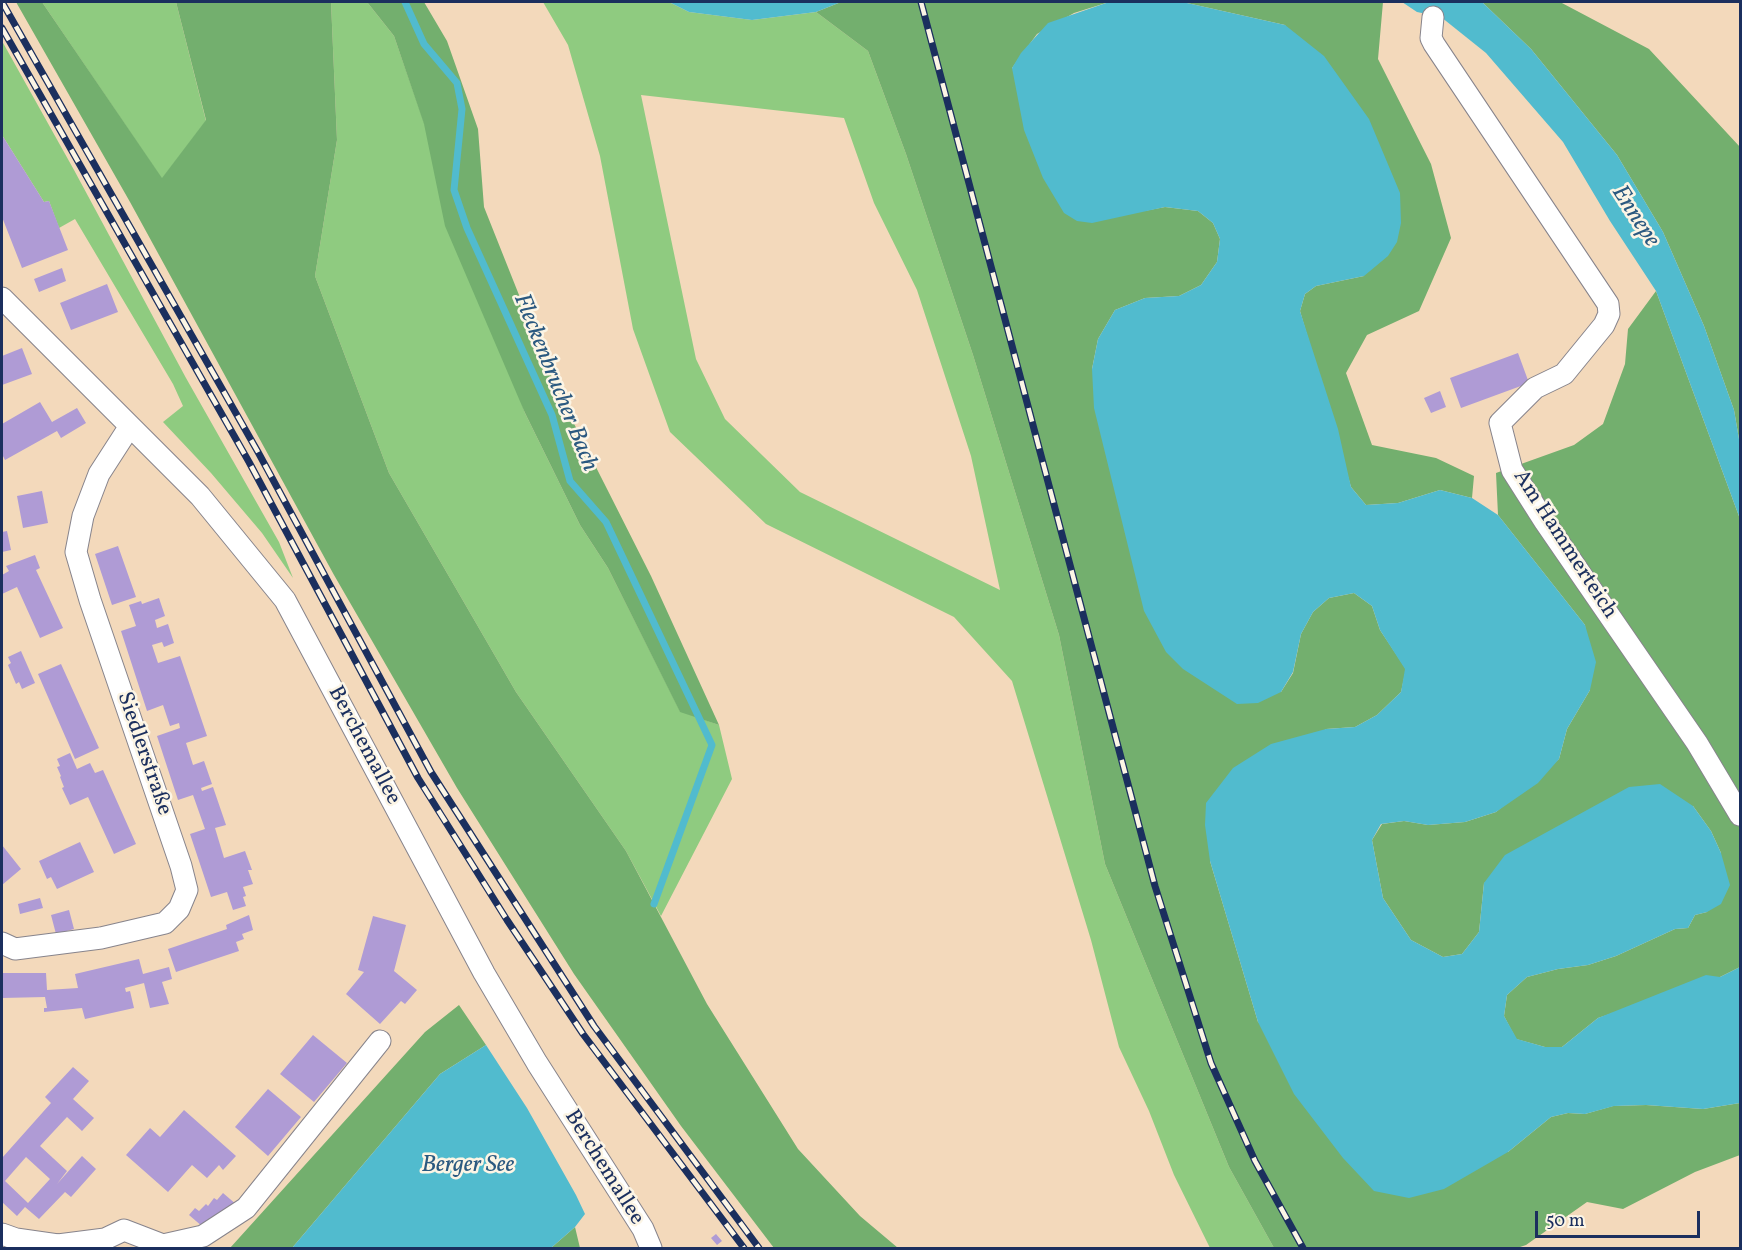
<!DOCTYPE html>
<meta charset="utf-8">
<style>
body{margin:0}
#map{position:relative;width:1742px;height:1250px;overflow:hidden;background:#f3d9bb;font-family:Vollkorn,serif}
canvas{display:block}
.frame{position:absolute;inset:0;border:3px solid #1b2f5e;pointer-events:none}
.scale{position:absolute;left:1535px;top:1211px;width:165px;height:27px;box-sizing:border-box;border:3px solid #1b2f5e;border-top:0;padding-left:8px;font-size:18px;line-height:21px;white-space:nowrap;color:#1b2f5e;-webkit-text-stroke:4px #fcf5e5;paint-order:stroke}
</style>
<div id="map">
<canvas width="1742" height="1250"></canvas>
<div class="frame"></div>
<div class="scale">50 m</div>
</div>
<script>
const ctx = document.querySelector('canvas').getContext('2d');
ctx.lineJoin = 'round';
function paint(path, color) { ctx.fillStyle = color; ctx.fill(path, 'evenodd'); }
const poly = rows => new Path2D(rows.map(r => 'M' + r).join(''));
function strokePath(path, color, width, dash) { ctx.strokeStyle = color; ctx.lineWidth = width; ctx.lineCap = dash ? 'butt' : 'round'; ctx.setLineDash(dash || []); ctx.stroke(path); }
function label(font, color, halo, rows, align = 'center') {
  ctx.font = font + ' Vollkorn,serif'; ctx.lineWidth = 5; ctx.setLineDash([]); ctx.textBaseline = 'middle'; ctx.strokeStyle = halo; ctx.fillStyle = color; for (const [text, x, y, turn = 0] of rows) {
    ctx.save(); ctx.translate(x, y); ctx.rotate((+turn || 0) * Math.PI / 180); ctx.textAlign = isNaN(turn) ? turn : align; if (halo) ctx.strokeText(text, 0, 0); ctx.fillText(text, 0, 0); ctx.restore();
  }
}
const green = poly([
 [42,2,176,2,206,121,162,179],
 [331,2,367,2,394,36,525,413,580,525,608,568,680,711,719,725,732,779,661,916,626,851,516,692,389,473,315,276,337,140],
 [543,2,669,2,689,12,752,20,816,12,868,51,906,154,973,355,1059,635,1105,864,1229,1167,1274,1248,1210,1248,1174,1175,1149,1111,1119,1047,1091,940,1012,681,954,617,766,524,670,432,633,329,600,156,568,45],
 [641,95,844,118,874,203,917,290,971,456,1000,590,800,492,725,419,696,359],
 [2,41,74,170,186,378,279,542,293,578,262,533,211,473,163,422,183,406,173,384,75,219,59,228,49,201,44,202,2,135]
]);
const forest = poly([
 [16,2,42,2,162,178,206,120,176,2,331,2,337,140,315,276,389,473,516,692,626,851,707,1004,798,1149,860,1216,898,1248,774,1248,681,1126,574,974,457,788,334,575,130,202],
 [367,2,424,2,447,41,478,129,484,207,556,388,651,576,719,725,680,712,608,568,580,525,525,413,445,226,424,124,394,36],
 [841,2,1109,2,1074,13,1037,34,1012,68,1144,211,1165,207,1198,211,1213,223,1220,239,1217,262,1201,285,1179,296,1145,298,1115,310,1098,339,1092,369,1281,692,1293,673,1301,634,1313,612,1329,598,1354,593,1372,606,1380,630,1406,669,1401,692,1377,715,1355,727,1326,729,1210,861,1258,1022,1508,1152,1551,1117,1568,1113,1585,1114,1613,1106,1646,1105,1703,1109,1740,1103,1740,1155,1695,1172,1623,1209,1587,1202,1526,1245,1517,1248,1274,1248,1229,1167,1105,864,1059,635,973,355,906,154,868,51,816,12],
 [1160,2,1383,2,1378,59,1431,164,1451,238,1419,311,1367,335,1346,373,1372,445,1436,458,1474,476,1472,498,1440,490,1398,503,1366,505,1351,487,1300,311,1305,294,1316,286,1364,276,1285,25,1187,3],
 [1482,2,1560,2,1649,49,1740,147,1740,445,1734,410,1704,326,1663,232,1617,155,1531,49],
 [1656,291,1740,519,1740,967,1720,977,1598,1018,1562,1047,1545,1047,1516,1039,1504,1016,1507,995,1527,977,1558,969,1588,965,1616,956,1675,929,1688,928,1695,915,1707,912,1721,853,1711,831,1693,806,1484,883,1479,932,1462,954,1443,957,1411,940,1383,898,1372,840,1382,824,1404,821,1428,825,1465,822,1496,812,1559,759,1567,729,1590,690,1585,625,1498,515,1496,473,1574,445,1603,424,1625,364,1628,329],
 [459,1005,486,1045,440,1074,292,1248,230,1248,425,1032],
 [575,1227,580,1248,551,1248]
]);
const water = poly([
 [669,2,841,2,816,12,752,20,689,12],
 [1109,2,1187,3,1285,25,1324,56,1369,119,1400,193,1401,223,1397,242,1388,256,1364,276,1316,286,1305,294,1300,311,1338,429,1351,487,1366,505,1398,503,1440,490,1472,498,1498,515,1585,625,1596,662,1590,690,1567,729,1559,759,1538,783,1496,812,1465,822,1428,825,1404,821,1381,824,1372,840,1383,898,1411,940,1443,957,1462,954,1479,932,1484,883,1505,855,1629,787,1660,784,1693,806,1711,831,1721,853,1730,885,1721,904,1707,912,1695,915,1688,928,1675,929,1616,956,1588,965,1558,969,1527,977,1507,995,1504,1016,1517,1039,1545,1047,1562,1047,1598,1018,1706,975,1720,977,1740,967,1740,1103,1703,1109,1646,1105,1614,1106,1585,1114,1568,1113,1551,1117,1508,1152,1444,1189,1409,1198,1374,1191,1343,1158,1294,1094,1258,1022,1210,861,1205,825,1206,803,1233,768,1271,744,1326,729,1355,727,1377,715,1401,692,1405,669,1380,630,1372,606,1354,593,1329,598,1313,612,1301,634,1293,672,1281,692,1258,703,1237,704,1183,669,1166,652,1144,611,1094,408,1092,369,1098,339,1115,310,1145,298,1179,296,1201,285,1217,262,1220,239,1213,223,1198,211,1165,207,1092,223,1077,221,1064,213,1043,178,1024,130,1012,68,1021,53,1048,23],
 [1402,2,1482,2,1531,49,1617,155,1663,232,1704,326,1734,410,1740,445,1740,519,1656,291,1610,221,1563,142,1486,53,1441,17,1417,12],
 [486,1045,527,1108,576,1195,585,1214,575,1227,551,1248,292,1248,440,1074]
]);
const stream = poly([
 [405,2,424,44,457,83,462,109,454,190,467,228,552,415,570,481,606,522,712,745,654,904]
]);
const building = poly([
 [2,135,44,202,49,201,68,250,22,268,2,217],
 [62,268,66,281,39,292,34,279],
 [107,284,118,312,71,330,60,303],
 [22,348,32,374,2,385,2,356],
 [1518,353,1529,383,1461,408,1450,378],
 [1440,391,1446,407,1431,413,1424,398],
 [40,402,52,422,77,408,86,423,61,438,57,431,5,460,2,454,2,424],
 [42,491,48,523,23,528,17,496],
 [7,531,11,550,2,552,2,532],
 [118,546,136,597,112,605,95,554],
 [35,555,40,568,36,570,63,628,40,638,17,587,2,594,2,575,9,571,6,566],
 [159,598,165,616,155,620,157,628,168,624,174,643,164,647,162,642,152,645,158,663,180,656,207,736,186,743,193,765,204,761,212,784,201,788,202,791,213,787,226,825,215,828,224,858,245,851,252,870,248,870,253,884,243,887,246,896,243,897,246,906,233,910,227,892,211,897,190,834,205,829,193,795,178,800,157,736,180,728,179,723,170,726,163,705,147,711,121,631,136,626,129,605,141,601,142,604],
 [21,651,35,683,22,689,19,682,16,684,8,665,11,663,8,657],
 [61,664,99,748,75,759,38,674],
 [70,753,77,769,90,763,95,773,103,770,136,844,114,854,88,797,70,805,62,788,64,787,60,777,61,776,57,767,60,766,57,759],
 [80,842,94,872,57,889,51,877,47,879,39,861],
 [2,845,21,869,2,885],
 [40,898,43,908,20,914,18,904],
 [69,910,74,929,56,934,51,915],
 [249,915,253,930,242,934,244,939,236,942,239,951,176,972,168,949,227,929,226,925],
 [373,916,406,925,394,971,417,990,405,1004,401,1001,380,1024,346,994,364,972,358,970],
 [139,959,143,974,169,967,172,979,162,982,169,1004,150,1008,144,983,125,988,126,992,130,991,134,1008,85,1019,82,1008,44,1012,44,1008,47,1008,45,997,2,998,2,973,46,973,47,990,78,988,75,974],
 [313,1035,347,1063,314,1102,280,1074],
 [73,1067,89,1081,73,1099,94,1118,82,1131,67,1117,40,1146,67,1171,57,1184,82,1156,96,1169,71,1197,65,1192,39,1219,25,1207,17,1216,2,1202,2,1158,51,1103,45,1097],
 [26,1157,50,1179,28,1203,5,1181],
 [268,1089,301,1117,268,1156,235,1127],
 [184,1110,236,1156,223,1170,219,1165,207,1178,192,1165,168,1192,126,1155,150,1128,160,1137],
 [223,1193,237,1205,203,1227,189,1215,195,1208,199,1211,206,1204,208,1206,214,1198,217,1200],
 [716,1234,722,1241,717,1245,711,1238]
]);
const minor = poly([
 [1433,17,1431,38,1434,44,1608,304,1609,314,1604,325,1564,374,1535,388,1500,423,1512,470,1545,522,1697,743,1740,815],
 [2,298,200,496,285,600,484,973,537,1063,643,1229,651,1248],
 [2,943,15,949,101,938,165,923,179,909,187,890,181,866,90,600,76,552,83,516,99,474,130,426],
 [2,1234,16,1239,58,1245,105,1239,124,1230,163,1245,203,1236,246,1208,380,1041]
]);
const rail = poly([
 [2,2,258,452,431,772,594,1026,759,1248],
 [921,2,1155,886,1211,1063,1255,1161,1303,1248],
 [2,28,249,462,418,778,507,920,583,1034,744,1248]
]);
const streetNames = [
 ["Am Hammerteich",1564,545,57],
 ["Berchemallee",363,746,62],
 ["Siedlerstraße",143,754,71],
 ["Berchemallee",603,1168,58]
];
const waterNames = [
 ["Ennepe",1634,217,57],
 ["Fleckenbrucher Bach",554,383,68],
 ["Berger See",468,1167]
];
paint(green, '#8fcb80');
paint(forest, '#73af6e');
paint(water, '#51bbce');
strokePath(stream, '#51bbce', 7);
paint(building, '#af9bd5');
strokePath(minor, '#87848c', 23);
strokePath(minor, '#fff', 21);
strokePath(rail, '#1b2f5e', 7);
strokePath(rail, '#fcf5e5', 4.5, [14]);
label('22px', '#1b2f5e', '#fcf5e5', streetNames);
label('italic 24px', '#2b5980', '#fcf5e5', waterNames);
</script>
